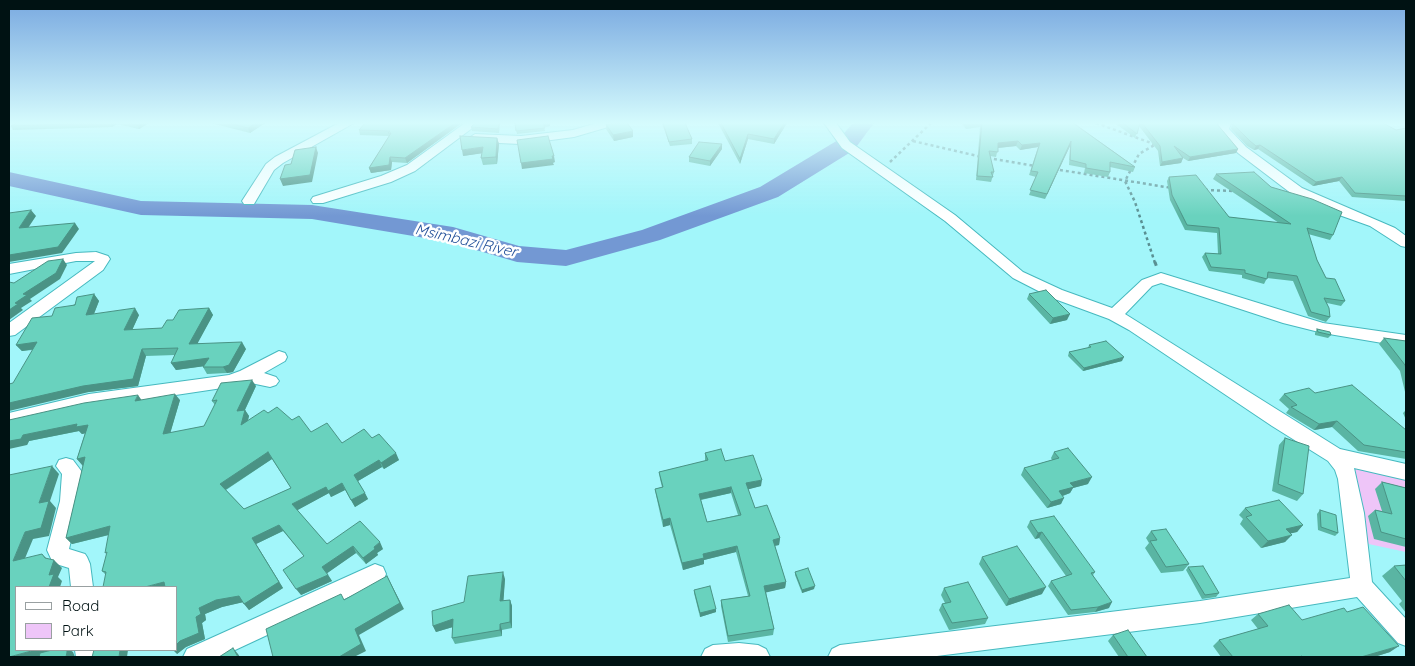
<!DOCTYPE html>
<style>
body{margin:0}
#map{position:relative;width:1415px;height:666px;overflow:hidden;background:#a2f6fa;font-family:Quicksand,sans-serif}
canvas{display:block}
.frame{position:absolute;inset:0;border:10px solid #001213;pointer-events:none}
.legend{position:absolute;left:15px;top:586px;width:162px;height:65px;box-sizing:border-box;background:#fff;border:1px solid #99a0a1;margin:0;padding:6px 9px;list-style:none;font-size:15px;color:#001213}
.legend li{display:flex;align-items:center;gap:10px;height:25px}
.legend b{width:25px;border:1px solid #99a0a1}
</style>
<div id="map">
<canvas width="1415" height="666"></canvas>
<div class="frame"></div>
<ul class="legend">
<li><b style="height:6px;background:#fff"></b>Road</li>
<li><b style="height:14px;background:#eec5f8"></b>Park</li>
</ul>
</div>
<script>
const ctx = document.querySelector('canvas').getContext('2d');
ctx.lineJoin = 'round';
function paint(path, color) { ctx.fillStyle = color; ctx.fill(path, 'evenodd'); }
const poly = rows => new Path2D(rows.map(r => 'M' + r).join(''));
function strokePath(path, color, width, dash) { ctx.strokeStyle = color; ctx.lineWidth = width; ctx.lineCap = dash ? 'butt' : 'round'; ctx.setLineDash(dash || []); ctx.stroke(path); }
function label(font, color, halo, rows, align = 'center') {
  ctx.font = font + ' Quicksand,sans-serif'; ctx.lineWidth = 5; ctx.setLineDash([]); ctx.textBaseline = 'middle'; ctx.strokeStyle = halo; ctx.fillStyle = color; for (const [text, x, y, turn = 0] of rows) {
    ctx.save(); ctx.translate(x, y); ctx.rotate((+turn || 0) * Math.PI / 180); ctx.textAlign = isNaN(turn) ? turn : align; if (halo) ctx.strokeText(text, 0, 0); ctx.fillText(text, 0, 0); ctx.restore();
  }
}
const green = poly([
 [1348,466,1406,479,1406,552,1364,543]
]);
const river = poly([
 [853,123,874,123,854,150,778,197,660,240,566,266,517,262,449,242,312,219,141,215,9,186,9,172,141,201,312,205,453,227,519,246,566,250,642,230,760,187,838,140,853,123]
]);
const pathFar1 = poly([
 [1096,123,1154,144],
 [913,141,982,157],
 [988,158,1036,166],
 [890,162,931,123],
 [1054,169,1172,188],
 [1205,190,1234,191],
 [1155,263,1135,202,1125,181,1139,154,1156,144]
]);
const path = poly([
 [1155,262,1157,268]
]);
const minor = poly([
 [339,123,354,123,283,163,274,170,254,204,244,204,242,201,266,164,275,157,339,123],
 [465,123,479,123,415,171,391,182,323,203,313,203,311,200,313,197,381,176,407,165,465,123],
 [597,123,617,123,615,125,574,137,521,144,475,142,469,138,475,134,521,136,573,130,597,123],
 [824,123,836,123,850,142,955,215,1023,272,1062,290,1112,308,1142,280,1161,273,1323,323,1406,335,1406,347,1323,333,1283,323,1161,283,1152,286,1125,314,1340,449,1406,464,1406,480,1354,468,1364,513,1372,582,1406,619,1406,646,1398,643,1357,597,1200,623,929,657,828,657,832,649,840,645,1200,601,1350,578,1338,479,1335,470,1328,461,1272,426,1129,330,1109,319,1052,298,1013,278,945,221,842,148,824,123],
 [1219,123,1231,123,1229,129,1246,147,1302,188,1395,228,1406,236,1406,247,1401,246,1370,226,1328,211,1292,194,1238,153,1217,129,1219,123],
 [96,252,108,256,110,259,103,270,15,335,9,336,9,323,95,261,76,261,9,274,9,264,76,253,96,252],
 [279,351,285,353,287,357,285,361,264,373,276,377,279,381,276,385,270,387,246,382,229,387,89,408,9,427,9,413,89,394,229,375,240,371,279,351],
 [66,458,73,460,82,472,80,501,69,549,85,554,87,557,90,564,93,587,71,587,69,568,53,563,47,550,60,501,62,474,56,466,59,460,66,458],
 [375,564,383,567,386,574,383,581,220,657,183,657,187,649,375,564],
 [739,643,758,645,766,649,770,657,701,657,705,649,713,645,739,643],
 [75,650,99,650,100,657,76,657,75,650]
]);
const wall = poly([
 [17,123,149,123,139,129,117,124,112,127,13,130,11,126],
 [211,123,265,123,250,133],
 [365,123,462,123,407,163,392,162,391,170,371,173,369,168,389,136,360,135,359,130],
 [475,123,500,123,499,133,472,131,471,127],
 [515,123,550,126,544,127,545,131,517,134],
 [662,123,685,123,692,139,692,144,670,146],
 [718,123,787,123,774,144,748,139,740,164],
 [961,123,1074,123,1135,167,1133,172,1110,167,1110,172,1108,177,1084,173,1085,168,1069,165,1070,146,1045,199,1029,195,1036,177,1029,175,1038,147,1020,150,1016,146,998,148,996,157,990,156,994,172,991,182,976,180,980,127,966,129],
 [1115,123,1218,123,1217,124,1238,149,1236,153,1188,161,1183,158,1181,163,1160,166,1158,151,1139,126,1135,138],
 [1232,123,1383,123,1396,130,1406,128,1406,201,1352,197,1339,181,1313,186,1258,149,1254,150,1247,146,1231,129],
 [606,124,633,137,614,141,606,129],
 [497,138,499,144,497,164,483,165,481,158,482,153,463,156],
 [722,149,710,166,689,162,689,157],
 [1216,174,1271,187,1333,235,1330,240,1308,234,1317,260,1326,278,1345,301,1341,306,1327,303,1330,317,1326,322,1308,316,1293,281,1267,278,1264,284,1242,278,1242,275,1209,271,1202,257,1205,253,1218,254,1217,233,1185,230,1170,200,1167,181,1169,177,1229,217,1279,223,1213,179],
 [94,294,99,301,94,314,139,315,132,330,162,328,173,320,209,308,213,315,197,343,246,349,233,372,227,373,207,374,203,367,204,366,176,370,171,363,175,355,146,356,138,386,89,392,32,350,22,351,16,345,52,316],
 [1029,294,1067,320,1050,324,1027,299],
 [1317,329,1331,335,1328,338,1315,335,1315,333],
 [1384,338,1406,341,1406,396,1400,371,1379,344],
 [1089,345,1122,361,1083,371,1068,356,1069,352,1088,348],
 [256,386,245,410,249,416,248,420,268,413,292,420,311,432,342,443,372,438,399,460,384,469,382,467,358,481,368,499,355,507,345,490,331,497,329,493,297,510,327,544,383,549,377,553,378,555,366,564,356,553,327,573,332,581,301,595,304,556,283,531,256,544,283,588,249,610,243,602,222,607,205,614,206,620,202,623,205,639,186,647,177,654,176,587,105,574,102,571,107,554,109,535,72,544,66,538,83,466,77,459,85,433,82,434,79,431,29,441,27,445,9,420,141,400,180,400,170,433,204,426,215,405,212,401],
 [272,459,291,488,244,509,226,490],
 [1315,393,1406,430,1406,459,1358,451,1332,427,1314,430,1286,413,1289,409,1279,400,1284,394],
 [1406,410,1406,420,1403,413],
 [1285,438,1303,494,1297,501,1272,491,1279,445],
 [1054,452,1088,484,1073,488,1070,493,1063,496,1061,504,1047,508,1021,475,1024,468,1052,460,1051,458],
 [705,453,725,461,761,486,748,489,755,508,780,538,779,545,775,546,786,582,785,588,766,592,774,629,773,635,728,642,721,606,721,600,748,596,736,552,704,560,704,564,683,570,670,525,663,527,656,495,655,489,662,487,660,479,659,472,705,461],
 [731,493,738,515,707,522,701,500],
 [1382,482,1406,488,1406,547,1374,539,1368,516,1375,510,1382,511,1375,489],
 [1245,508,1303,525,1297,532,1290,533,1285,542,1261,548,1240,524,1243,519,1239,515],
 [1320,510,1338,533,1335,536,1318,530,1317,514],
 [1030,521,1095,572,1093,575,1109,608,1095,612,1068,615,1048,586,1051,581,1066,576,1039,538,1035,539,1027,527],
 [1151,531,1189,564,1183,571,1161,573,1145,548,1149,543,1146,538],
 [982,557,1042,594,1006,606,979,564],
 [1406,565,1406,613,1399,604,1402,601,1382,576,1394,566],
 [1188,567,1219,593,1216,597,1202,599,1186,570],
 [795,572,814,589,802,593,795,575],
 [505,579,503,601,510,600,512,606,512,628,502,630,502,636,455,644,452,638,453,627,436,632,433,626,464,602],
 [944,588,988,618,985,624,949,630,939,610,942,604,945,603,941,595],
 [694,590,716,609,716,612,700,617,694,593],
 [1258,614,1302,620,1390,652,1374,657,1221,657,1213,646,1219,640,1258,629,1251,620],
 [1113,635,1147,657,1119,657,1108,641]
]);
const shadedWall = poly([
 [110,123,117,123,117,124,112,127],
 [140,123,149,123,139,129,137,125],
 [255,123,265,123,250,133,248,128],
 [455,123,462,123,407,163,405,158],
 [550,123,550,126,544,127,543,124],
 [784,123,787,123,774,144,774,139],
 [633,131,633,137,614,141,613,135],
 [748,134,748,139,740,164,740,159],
 [497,138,499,144,497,164,496,157],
 [1018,141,1016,146,997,148,998,143],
 [1071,141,1070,146,1045,199,1047,194],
 [1040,143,1038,147,1020,150,1022,145],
 [722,144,722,149,710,166,710,161],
 [1260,145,1258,149,1254,150,1256,146],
 [316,147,318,153,312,182,283,186,280,179],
 [483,147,484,153,463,156,462,150],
 [1238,149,1236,153,1188,161,1190,157],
 [554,156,555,162,553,163,554,165,522,169,521,163],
 [390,157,392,162,391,170,371,173,369,168],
 [1183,158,1181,163,1160,166,1162,162],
 [1342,177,1339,181,1313,186,1316,182],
 [31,210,36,216,24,234,19,228],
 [75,223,79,229,62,253,9,262,9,255],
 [63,259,67,265,60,279,30,299,32,301,21,308,23,310,9,320,9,310,23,294],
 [94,294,99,301,91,321,86,315],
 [135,308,139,315,129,337,124,330],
 [209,308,213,315,194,350,189,344],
 [1070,314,1067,320,1050,324,1053,318],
 [37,342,42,348,22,351,16,345],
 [242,342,246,349,233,372,227,373,223,367],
 [142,349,146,356,138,386,89,392,9,411,9,403],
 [1124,357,1122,361,1083,371,1084,368],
 [209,358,213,365,176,370,171,363],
 [252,380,256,386,241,418,237,411],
 [175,394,180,400,168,441,163,434],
 [138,395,143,402,135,401],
 [245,410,249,416,245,431,241,425],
 [1337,421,1332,427,1314,430,1319,424],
 [77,424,88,425,93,432,82,434,79,431,29,441,27,445,9,449,9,441,23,435],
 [268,452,272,459,225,490,220,484],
 [396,453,399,460,384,469,381,463],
 [85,457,91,464,83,466,77,459],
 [379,460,382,467,358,481,354,475],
 [52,466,59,474,50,501,56,508,49,536,33,539,21,568,13,561,25,532,39,503],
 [1092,477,1088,484,1073,488,1070,493,1056,498,1059,491,1070,483],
 [762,480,761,486,746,490,746,483],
 [342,483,345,490,331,497,329,493,296,511,292,504,326,487],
 [731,487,731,493,699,500,699,494],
 [365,493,368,499,355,507,351,500],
 [1064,498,1061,504,1047,508,1051,502],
 [670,518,670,525,663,527,663,520],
 [279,525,283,531,256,544,283,588,249,610,244,604,252,538],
 [1303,525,1297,532,1280,536,1286,529],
 [110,526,116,533,72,544,66,538],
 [1042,532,1039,538,1035,539,1038,533],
 [1292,535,1285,542,1261,548,1268,541],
 [780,538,779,545,772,546,773,540],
 [380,542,383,549,377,553,378,555,366,564,363,558,374,547],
 [353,546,356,553,326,574,322,567],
 [737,546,736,552,704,560,704,564,683,570,682,563,703,554],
 [42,554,50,562,54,560,62,568,58,577,62,581,60,587,49,587,49,575,45,558],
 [503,572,505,579,503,608,500,601],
 [328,575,332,581,301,595,296,589],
 [387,576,404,609,359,635,366,651,354,657,339,657,355,629],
 [164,582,169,587,145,587],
 [786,582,785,588,764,593,764,586],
 [815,586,814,589,802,593,802,590],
 [1046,587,1042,594,1006,606,1009,599],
 [239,596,244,602,222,607,205,614,206,620,202,623,205,639,186,647,177,654,173,650,176,650,176,645,196,617,199,608,216,600],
 [510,600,512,606,512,628,510,622],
 [1112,602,1109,608,1095,612,1098,607],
 [716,609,716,612,700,617,700,613],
 [453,619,456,626,436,632,433,626],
 [500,624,502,630,502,636,500,630],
 [1399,646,1390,652,1374,657,1361,657],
 [233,648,238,654,240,657,238,657],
 [35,650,47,650,45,656,41,657,9,657],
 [67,650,70,650,73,652,75,657,66,657],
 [120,650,128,650,127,657,119,657]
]);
const building = poly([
 [17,123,97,123,11,126,17,123],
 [129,123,140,123,137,125,129,123],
 [229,123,255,123,248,128,229,123],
 [365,123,455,123,405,158,390,157,389,165,369,168,391,133,388,133,390,131,359,130,365,123],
 [475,123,499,123,498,129,471,127,475,123],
 [515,123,550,123,543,124,545,128,516,131,515,123],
 [627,123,633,131,613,135,606,124,627,123],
 [663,123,685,123,692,139,669,142,663,123],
 [721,123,784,123,774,139,748,134,740,159,721,123],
 [982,123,1073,123,1135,167,1110,162,1110,172,1086,168,1086,164,1070,160,1071,141,1047,194,1030,190,1038,172,1031,171,1040,143,1022,145,1018,141,998,143,998,152,989,151,994,172,991,172,993,177,977,176,982,123],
 [1123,123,1140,123,1137,134,1123,123],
 [1142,123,1218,123,1217,124,1238,149,1190,157,1174,146,1183,158,1162,162,1160,146,1142,123],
 [1234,123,1383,123,1396,130,1406,128,1406,196,1355,193,1342,177,1316,182,1260,145,1256,146,1250,141,1233,124,1234,123],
 [460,136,497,138,496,157,481,158,483,147,462,150,460,136],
 [548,136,554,156,552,156,553,159,521,163,517,140,548,136],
 [699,142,722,144,710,161,689,157,699,142],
 [316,147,310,175,280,179,285,165,291,164,295,150,316,147],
 [1254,172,1271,187,1312,199,1342,212,1333,235,1307,228,1317,260,1326,278,1335,279,1345,301,1324,298,1329,308,1330,317,1311,312,1297,276,1268,272,1267,279,1245,273,1245,270,1211,267,1205,253,1221,254,1219,228,1187,225,1172,195,1169,177,1196,175,1229,217,1291,224,1216,174,1254,172],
 [31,210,19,228,75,223,58,247,9,255,9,213,31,210],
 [63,259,56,273,23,294,27,295,15,303,18,304,9,310,9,282,14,283,48,261,63,259],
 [1046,290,1070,314,1053,318,1029,294,1046,290],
 [94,294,86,315,135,308,124,330,162,328,167,320,173,320,179,310,209,308,189,344,242,342,229,365,223,367,203,367,209,358,171,363,178,348,142,349,133,379,83,386,9,403,9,384,13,383,37,342,16,345,32,318,52,316,55,308,75,305,77,297,94,294],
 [1317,329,1330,332,1331,335,1318,332,1317,329],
 [1384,338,1406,341,1406,369,1405,365,1384,338],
 [1106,341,1124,357,1084,368,1069,352,1091,347,1089,345,1106,341],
 [252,380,237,411,245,410,241,425,264,410,268,413,277,407,292,420,299,416,311,432,327,423,342,443,364,429,372,438,379,434,396,453,381,463,379,460,354,475,365,493,351,500,342,483,328,491,326,487,292,504,327,544,360,521,380,542,374,547,375,549,363,558,353,546,322,567,328,575,296,589,283,570,304,556,279,525,252,538,279,582,244,604,239,596,216,600,199,608,201,614,196,617,199,633,180,641,176,645,176,587,165,587,164,582,145,587,103,587,106,572,102,571,107,552,105,553,110,526,66,538,85,457,77,459,88,425,76,427,77,424,23,435,21,439,9,441,9,420,84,403,138,395,135,401,175,394,163,434,204,426,217,400,212,401,221,383,252,380],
 [268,452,291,488,244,509,220,484,268,452],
 [1352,385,1406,430,1406,452,1364,445,1337,421,1319,424,1291,407,1297,405,1284,394,1309,388,1315,393,1352,385],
 [1285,438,1309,446,1303,494,1278,484,1285,438],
 [1068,448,1092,477,1070,483,1074,487,1059,491,1064,498,1051,502,1024,468,1059,458,1054,452,1068,448],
 [721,449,725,461,753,455,762,480,746,483,755,508,767,505,780,538,773,540,786,582,764,586,774,629,728,636,721,600,750,596,737,546,703,554,704,558,682,563,670,518,663,520,655,489,663,487,659,472,708,460,705,453,721,449],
 [731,487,741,515,707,522,699,494,731,487],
 [52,466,39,503,49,501,41,528,25,532,13,561,42,554,45,558,54,560,49,575,54,574,49,587,16,587,16,650,35,650,9,657,9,475,52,466],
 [1382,482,1406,488,1406,539,1381,532,1375,510,1392,514,1382,482],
 [1279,500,1303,525,1286,529,1292,535,1268,541,1246,517,1252,515,1245,508,1279,500],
 [1320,510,1336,515,1338,533,1321,527,1320,510],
 [1054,516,1095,572,1091,573,1112,602,1098,607,1071,610,1051,581,1072,574,1042,532,1038,533,1030,521,1054,516],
 [1166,529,1189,564,1166,567,1150,541,1157,540,1151,531,1166,529],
 [1017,546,1046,587,1009,599,982,557,1017,546],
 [1406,565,1406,581,1394,566,1406,565],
 [1203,566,1219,593,1205,595,1188,567,1203,566],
 [808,568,815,586,802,590,795,572,808,568],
 [503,572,500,601,510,600,510,622,500,624,500,630,452,638,453,619,433,626,432,611,464,602,468,576,503,572],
 [387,576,400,603,355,629,361,644,339,657,273,657,266,629,341,594,344,600,387,576],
 [968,582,988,618,952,623,942,604,951,602,944,588,968,582],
 [710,586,716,609,700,613,694,590,710,586],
 [1289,605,1302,620,1344,608,1347,612,1363,607,1399,646,1361,657,1303,657,1302,656,1299,657,1233,657,1219,640,1268,626,1258,614,1289,605],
 [1128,630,1147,657,1128,657,1113,635,1128,630],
 [233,648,238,657,219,657,233,648],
 [52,650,67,650,67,652,66,657,39,657,40,653,52,650],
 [94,650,120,650,119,657,92,657,94,650]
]);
const waterNames = [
 ["Msimbazi River",466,241,13]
];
paint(green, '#eec5f8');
paint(river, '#7398d3');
strokePath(minor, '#46b9bf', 2);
strokePath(pathFar1, '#598f92', 2.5, [3, 3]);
strokePath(path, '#598f92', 3, [4, 4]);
paint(minor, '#fff');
paint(wall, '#5ab5a3');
paint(shadedWall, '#4a9385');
paint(building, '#69d2be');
strokePath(building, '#4a9385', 1);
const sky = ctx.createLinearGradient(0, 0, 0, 216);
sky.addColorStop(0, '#79a9e0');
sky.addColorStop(0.57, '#d5fbfd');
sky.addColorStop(1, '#d5fbfd00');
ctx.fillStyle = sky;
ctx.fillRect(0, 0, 1415, 216);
label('italic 15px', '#25529a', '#fff', waterNames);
</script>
